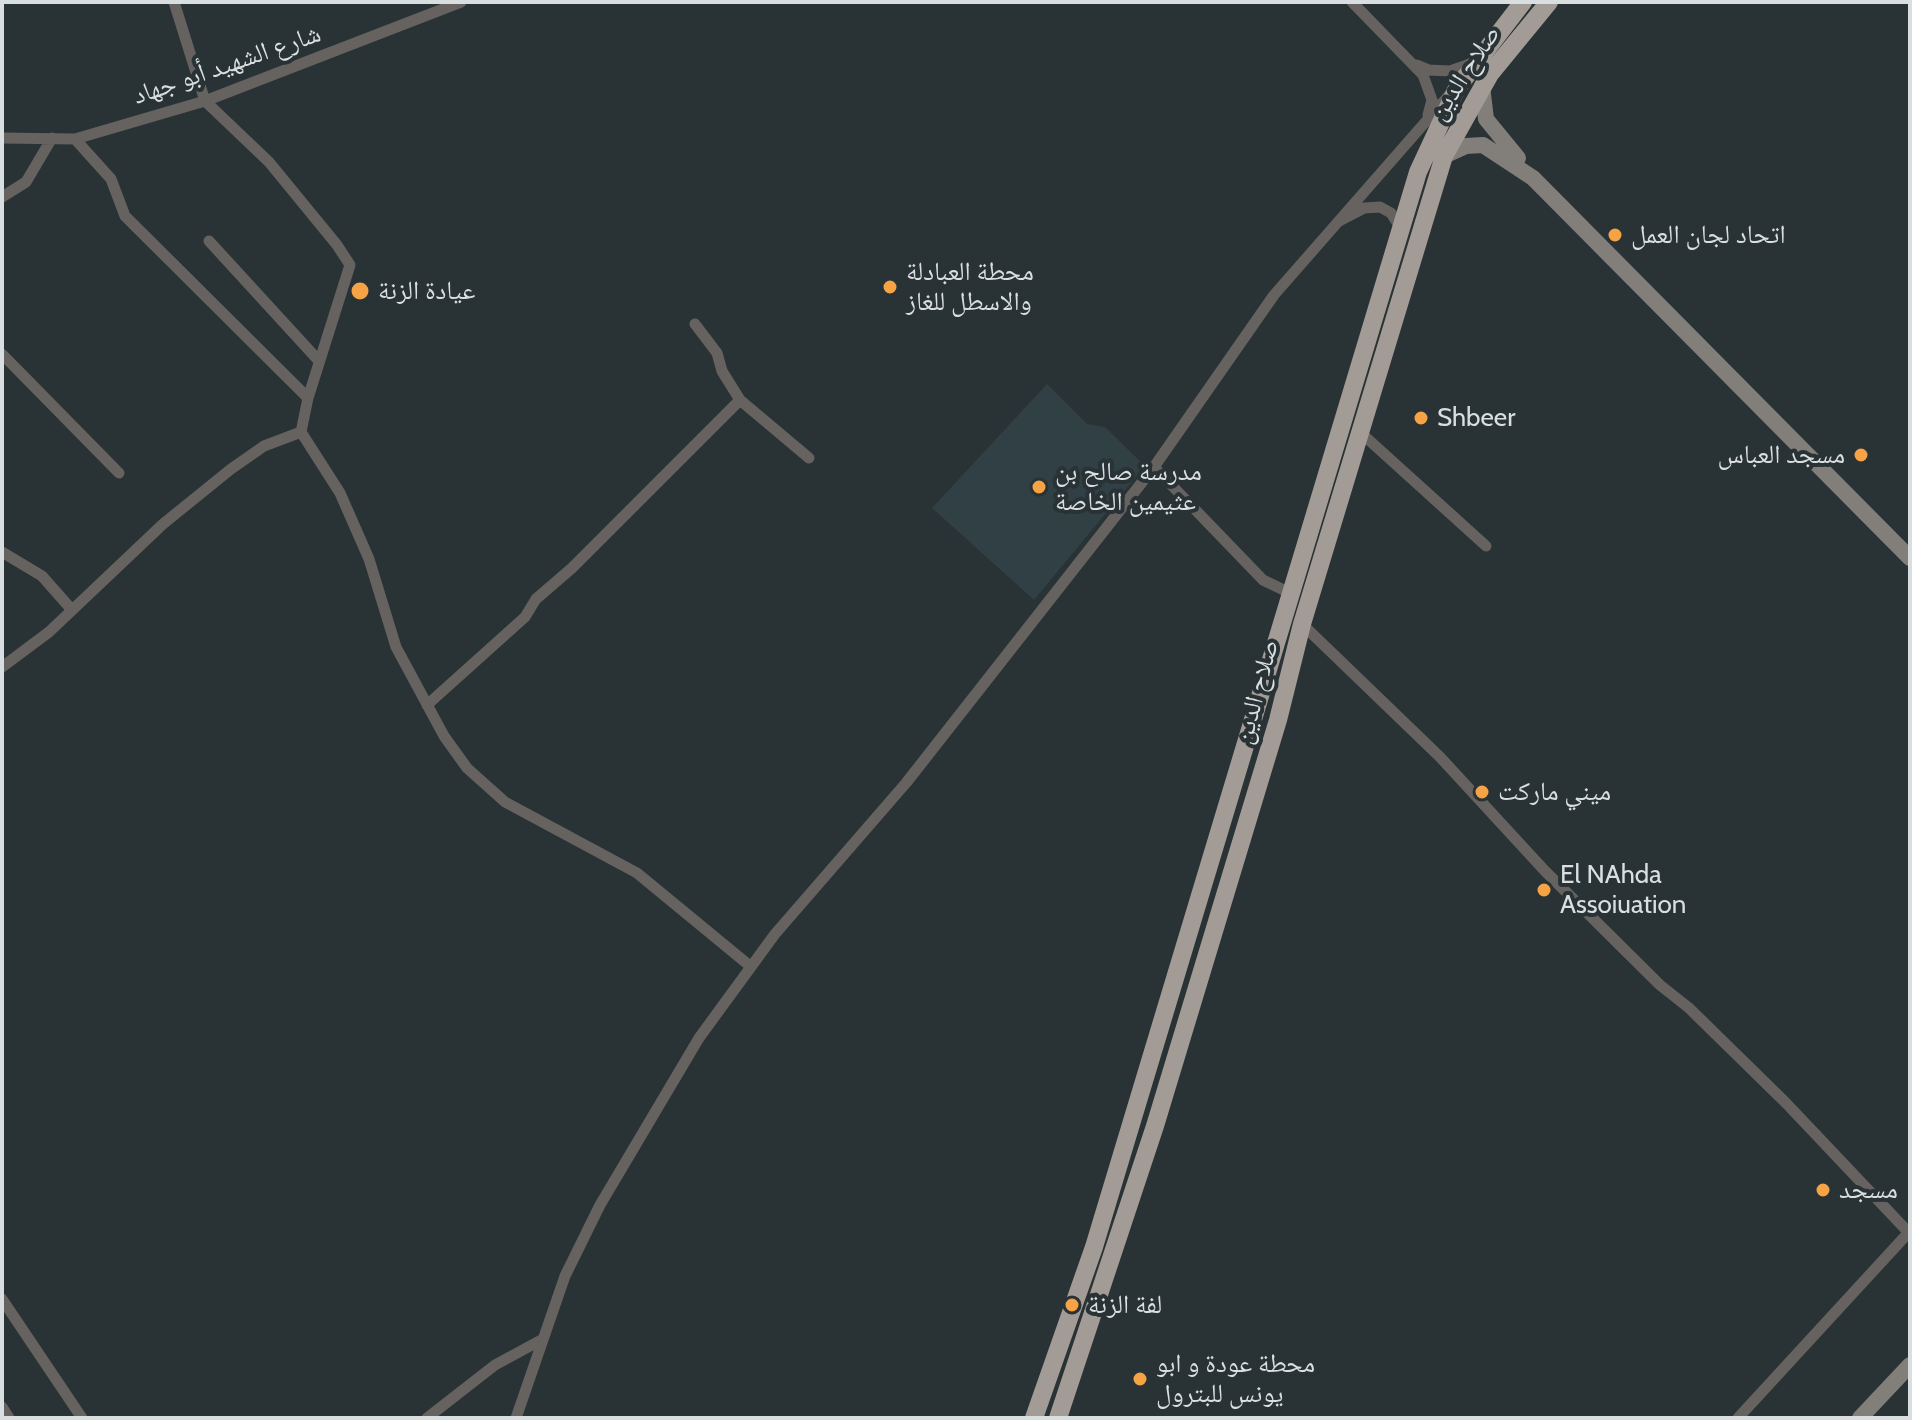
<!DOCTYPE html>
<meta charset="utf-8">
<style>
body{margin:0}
#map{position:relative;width:1912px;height:1420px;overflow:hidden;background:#293235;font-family:Cabin,sans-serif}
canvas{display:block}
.frame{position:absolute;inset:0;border:4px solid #d9dee0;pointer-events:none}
</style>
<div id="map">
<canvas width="1912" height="1420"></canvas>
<div class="frame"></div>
</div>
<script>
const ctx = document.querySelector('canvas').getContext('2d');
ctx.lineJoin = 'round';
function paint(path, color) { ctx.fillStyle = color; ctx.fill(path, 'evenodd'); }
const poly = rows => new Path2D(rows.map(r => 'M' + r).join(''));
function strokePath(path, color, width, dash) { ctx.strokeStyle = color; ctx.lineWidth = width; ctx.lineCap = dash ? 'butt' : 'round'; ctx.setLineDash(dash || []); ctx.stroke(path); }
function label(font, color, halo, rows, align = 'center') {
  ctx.font = font + ' Cabin,"Noto Naskh Arabic",sans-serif'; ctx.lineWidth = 8; ctx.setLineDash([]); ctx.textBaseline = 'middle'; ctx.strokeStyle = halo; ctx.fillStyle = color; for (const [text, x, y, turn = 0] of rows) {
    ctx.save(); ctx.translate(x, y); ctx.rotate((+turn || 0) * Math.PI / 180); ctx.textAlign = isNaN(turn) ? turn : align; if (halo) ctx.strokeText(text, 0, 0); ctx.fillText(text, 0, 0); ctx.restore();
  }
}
const built = poly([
 [1047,384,1087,424,1105,427,1145,466,1034,600,932,508]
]);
const minor = poly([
 [174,2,205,101,269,162,337,245,350,265,308,398,301,432,340,493,369,559,396,647,444,736,467,768,505,802,637,873,750,966],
 [1352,2,1423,75,1432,100,1428,115],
 [1417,65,1429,70,1450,71,1473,63],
 [2,138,75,139,205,101,461,2],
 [75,139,111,179,125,216,308,398],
 [2,197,26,182,52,138],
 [1339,221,1364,208,1380,207,1391,213,1400,227],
 [209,241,319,361],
 [695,324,717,353,722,371,740,400,809,458],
 [2,354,119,473],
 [1360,432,1486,546],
 [1154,467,1263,580,1290,593],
 [2,552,42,576,72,610],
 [1302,624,1440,757,1545,871,1660,985,1689,1008,1786,1103,1910,1234],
 [2,667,49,632,163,524,231,469,264,446,301,432],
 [427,705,525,617,536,599,572,568,740,400],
 [2,1299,82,1418],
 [2,1407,9,1418],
 [427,1418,495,1365,543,1339],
 [516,1418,565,1276,600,1205,699,1038,775,934,906,783,1154,467,1274,295,1450,94],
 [1738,1418,1910,1231]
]);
const secondary = poly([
 [1482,86,1486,119,1518,158],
 [1444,156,1466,146,1483,145,1533,178,1910,558],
 [1860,1418,1910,1365]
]);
const trunk = poly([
 [1034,1418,1094,1247,1418,172,1457,88,1523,2],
 [1058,1418,1155,1126,1278,720,1302,624,1444,156,1490,74,1549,2]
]);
const markers = [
 [1615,235,8,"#f5a345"],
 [890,287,8,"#f5a345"],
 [360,291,10,"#f5a345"],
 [1421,418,8,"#f5a345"],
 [1861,455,8,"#f5a345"],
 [1039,487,8,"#f5a345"],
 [1482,792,8,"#f5a345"],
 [1544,890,8,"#f5a345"],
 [1823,1190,8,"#f5a345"],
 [1072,1305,8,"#f5a345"],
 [1140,1379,8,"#f5a345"]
];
const streetNames = [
 ["شارع الشهيد أبو جهاد",227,65,-19],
 ["صلاح الدين",1465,73,-57],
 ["صلاح الدين",1257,692,-75]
];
const poiNames = [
 ["اتحاد لجان العمل",1631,235],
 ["محطة العبادلة",906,272],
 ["والاسطل للغاز",906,302],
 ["عيادة الزنة",378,291],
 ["Shbeer",1437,418],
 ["مسجد العباس",1845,455,"right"],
 ["مدرسة صالح بن",1055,472],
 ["عثيمين الخاصة",1055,502],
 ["ميني ماركت",1498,792],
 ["El NAhda",1560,875],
 ["Assoiuation",1560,905],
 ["مسجد",1839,1190],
 ["لفة الزنة",1088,1305],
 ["محطة عودة و ابو",1156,1364],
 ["يونس للبترول",1156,1394]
];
paint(built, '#304044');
strokePath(minor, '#65625f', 11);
strokePath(secondary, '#827e79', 16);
strokePath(trunk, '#a39c96', 18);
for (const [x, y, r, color] of markers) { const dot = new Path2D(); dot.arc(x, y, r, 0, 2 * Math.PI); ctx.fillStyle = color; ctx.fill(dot); strokePath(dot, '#293235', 3); }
label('26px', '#d9dee0', '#293235', streetNames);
label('26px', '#d9dee0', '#293235', poiNames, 'left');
</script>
